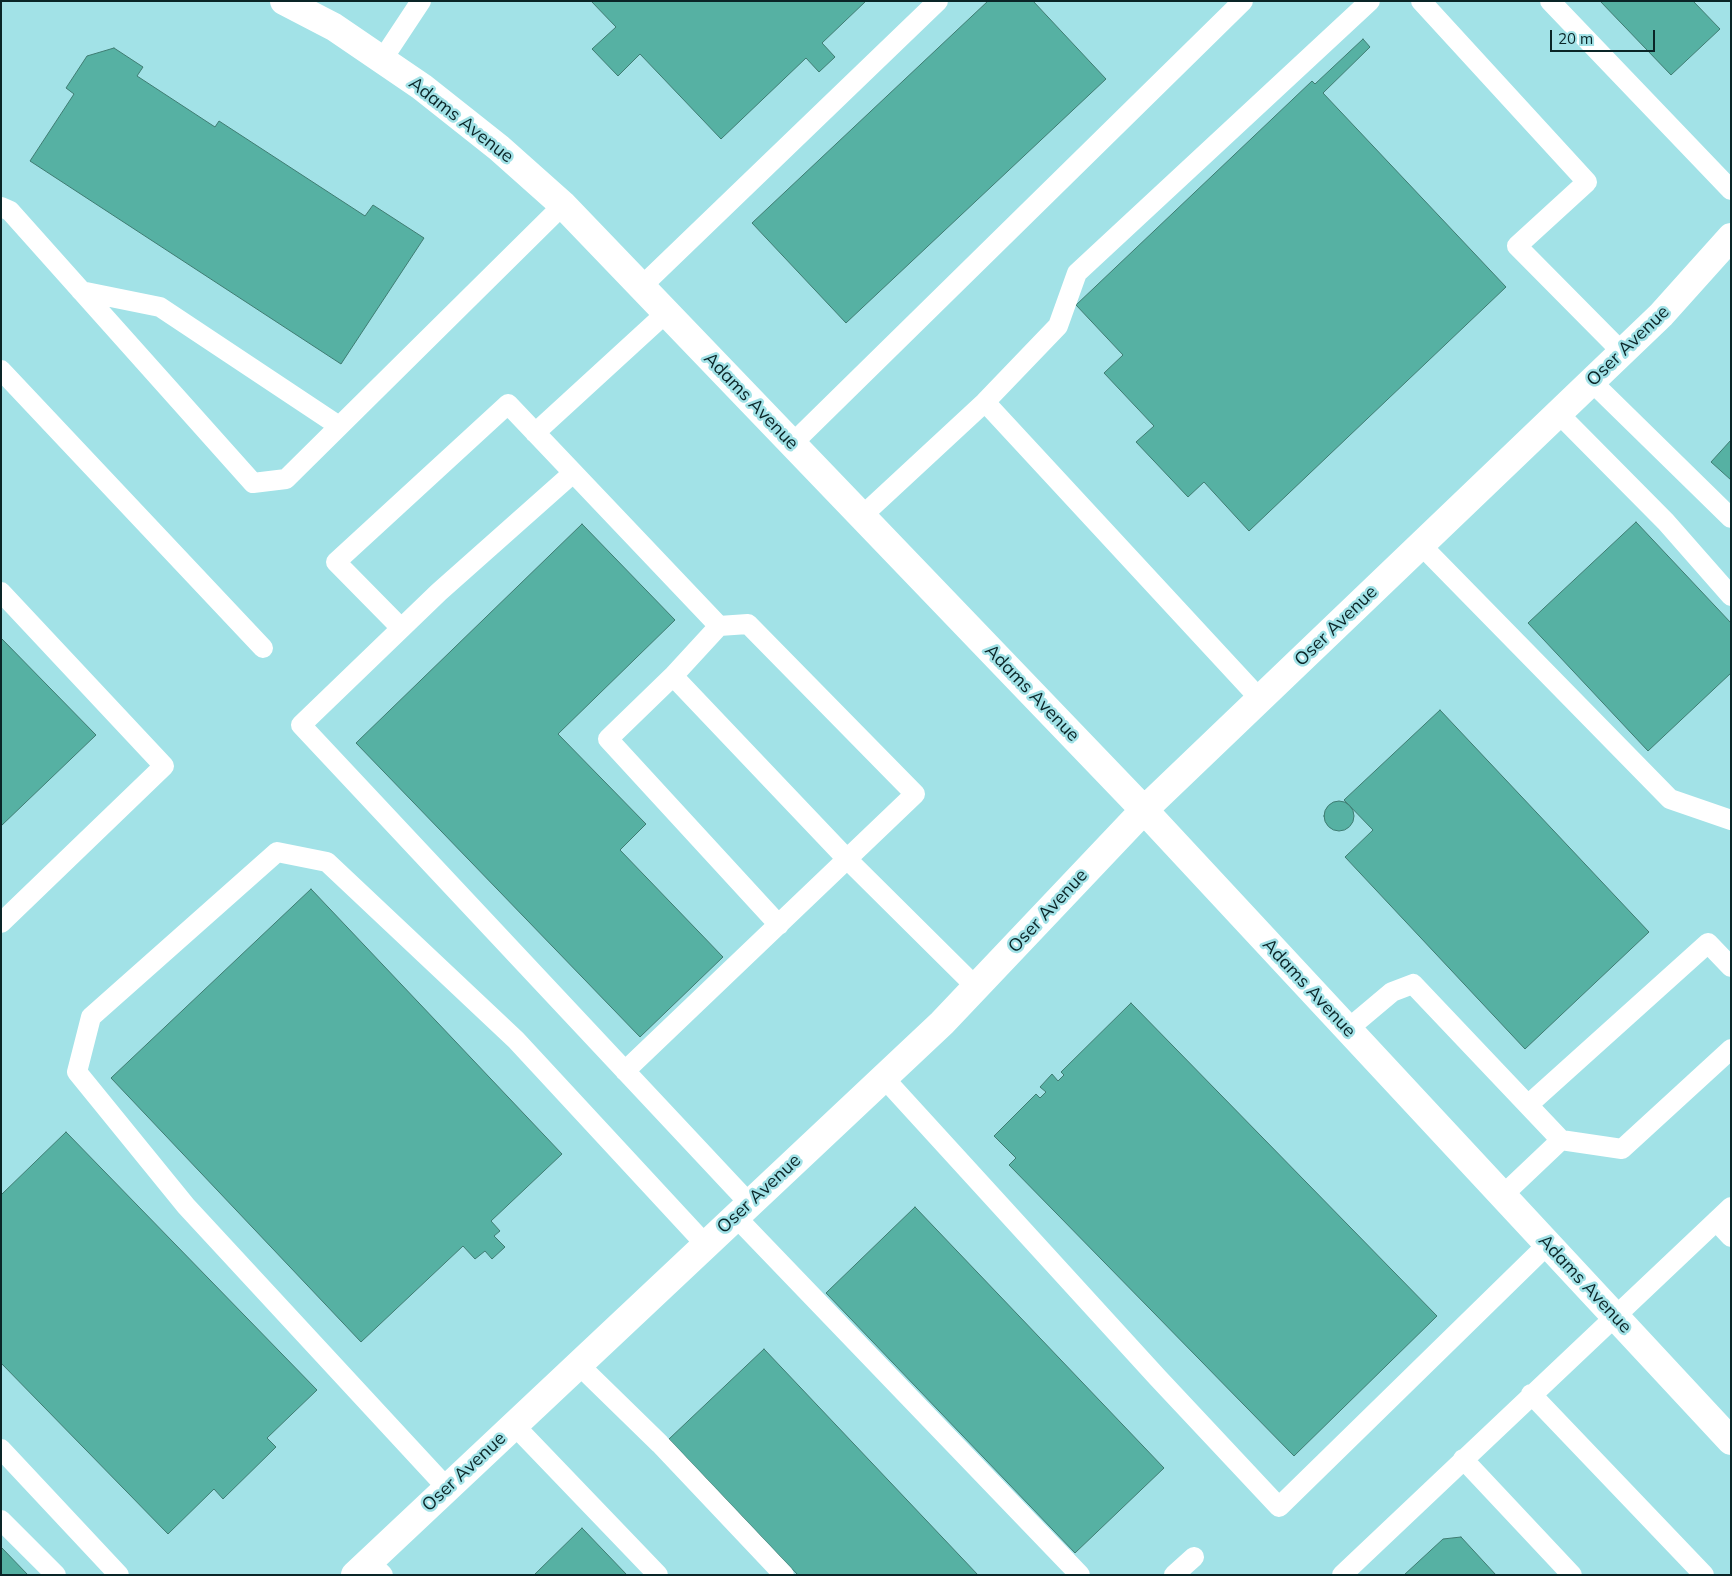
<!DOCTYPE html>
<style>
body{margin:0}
#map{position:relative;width:1732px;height:1576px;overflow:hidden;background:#a2e2e7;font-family:Mulish,sans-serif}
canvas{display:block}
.frame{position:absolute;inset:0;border:2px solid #0a2527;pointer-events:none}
.scale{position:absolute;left:1550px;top:30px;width:105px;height:22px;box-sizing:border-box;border:2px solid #0a2527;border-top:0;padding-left:6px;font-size:15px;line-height:18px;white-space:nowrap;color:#0a2527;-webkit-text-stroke:4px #a2e2e7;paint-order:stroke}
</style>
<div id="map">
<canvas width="1732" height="1576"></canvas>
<div class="frame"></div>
<div class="scale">20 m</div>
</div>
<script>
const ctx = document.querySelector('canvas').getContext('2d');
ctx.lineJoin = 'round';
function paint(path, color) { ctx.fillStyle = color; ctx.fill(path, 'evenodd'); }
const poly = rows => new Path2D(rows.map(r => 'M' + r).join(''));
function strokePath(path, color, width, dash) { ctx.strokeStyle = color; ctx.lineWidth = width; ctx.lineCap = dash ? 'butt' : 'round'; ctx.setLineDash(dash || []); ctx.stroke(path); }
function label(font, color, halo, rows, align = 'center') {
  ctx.font = font + ' Mulish,sans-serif'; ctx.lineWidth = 5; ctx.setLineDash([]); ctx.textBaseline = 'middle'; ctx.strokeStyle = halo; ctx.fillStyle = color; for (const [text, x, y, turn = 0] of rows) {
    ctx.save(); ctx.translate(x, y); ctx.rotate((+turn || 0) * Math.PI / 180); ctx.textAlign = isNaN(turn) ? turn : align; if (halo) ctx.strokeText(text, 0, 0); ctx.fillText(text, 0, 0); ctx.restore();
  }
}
const building = poly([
 [591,1,866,1,822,43,835,57,819,72,806,58,721,139,640,54,618,76,592,49,616,27,591,1],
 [988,1,1033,1,1106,79,846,323,752,223,988,1],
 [1600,1,1693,1,1720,29,1671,75,1600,1],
 [1363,39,1370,47,1323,93,1506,287,1249,531,1204,482,1188,497,1136,442,1154,426,1104,373,1123,355,1076,305,1312,81,1315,84,1363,39],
 [114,48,143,67,137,76,215,127,219,121,365,216,373,205,424,238,341,364,30,161,74,94,66,88,87,56,114,48],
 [1731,440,1731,480,1711,462,1731,440],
 [1636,522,1731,623,1731,673,1648,751,1528,623,1636,522],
 [582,524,675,620,558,734,646,824,620,850,723,957,640,1037,356,743,582,524],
 [1,638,96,735,1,826,1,638],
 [1440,710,1649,932,1525,1049,1345,857,1373,830,1344,800,1440,710],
 '1324 816a15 15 0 1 1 30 0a15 15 0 1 1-30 0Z',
 [311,889,562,1154,491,1221,500,1231,494,1236,505,1247,492,1259,485,1251,475,1259,463,1246,361,1342,111,1078,311,889],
 [1131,1003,1437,1316,1294,1456,1009,1165,1016,1158,994,1136,1036,1094,1040,1098,1046,1092,1040,1087,1052,1074,1058,1081,1064,1075,1061,1072,1131,1003],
 [66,1132,317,1390,267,1438,276,1447,223,1499,214,1489,168,1534,1,1363,1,1195,66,1132],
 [915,1207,1164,1468,1075,1553,826,1293,915,1207],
 [764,1349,978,1575,798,1575,669,1439,764,1349],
 [582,1528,627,1575,534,1575,582,1528],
 [1461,1537,1496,1575,1404,1575,1443,1539,1461,1537],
 [1,1547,28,1575,1,1575,1,1547]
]);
const lane = poly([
 [1421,1,1587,182,1517,246,1622,352],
 [1550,1,1731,190],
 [382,60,421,1],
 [1,207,10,211,253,483,286,479,563,205],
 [641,287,938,1],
 [81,291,160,307,339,426],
 [1,370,263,648],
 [1591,381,1731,518],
 [985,402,1058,326,1077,273,1370,1],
 [1558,413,1666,522,1731,596],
 [535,433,666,313],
 [792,444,1243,1],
 [573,473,439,592,301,725,749,1203],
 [862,516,985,402,1260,699],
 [1421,545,1670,799,1731,820],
 [1,592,164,766,1,923],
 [401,628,336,562,508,404,719,626],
 [673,676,608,739,779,925],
 [1348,1029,1392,992,1413,984,1561,1140,1503,1195],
 [625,1071,847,859,915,794,748,624,719,626,673,676,847,859,976,987],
 [884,1078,1158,1378,1279,1507,1548,1244],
 [1528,1105,1708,943,1731,967],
 [1561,1140,1622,1149,1731,1049],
 [735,1216,1080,1575],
 [1716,1221,1731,1237],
 [578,1364,660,1444,784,1575],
 [1531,1394,1704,1575],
 [514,1425,658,1575],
 [1,1449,119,1575],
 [1463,1459,1572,1575],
 [447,1488,186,1206,77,1072,91,1017,277,852,327,862,516,1040,705,1244],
 [1,1520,56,1575],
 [369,1561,383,1575],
 [1174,1575,1194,1557],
 [1342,1575,1731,1207]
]);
const secondary = poly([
 [284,1,334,27,422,87,499,148,563,205,1144,810,1731,1441],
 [355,1575,942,1023,1144,810,1661,315,1731,237]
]);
const streetNames = [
 ["Adams Avenue",461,120,38],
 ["Oser Avenue",1628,346,-44],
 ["Adams Avenue",751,401,46],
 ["Oser Avenue",1336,626,-44],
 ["Adams Avenue",1032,693,46],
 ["Oser Avenue",1048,911,-47],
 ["Adams Avenue",1309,988,47],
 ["Oser Avenue",759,1194,-43],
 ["Adams Avenue",1585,1284,47],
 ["Oser Avenue",464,1472,-43]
];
paint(building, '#56b1a3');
strokePath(building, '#3f7c72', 1);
strokePath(lane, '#fff', 20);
strokePath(secondary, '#fff', 28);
label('18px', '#0a2527', '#a2e2e7', streetNames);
</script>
